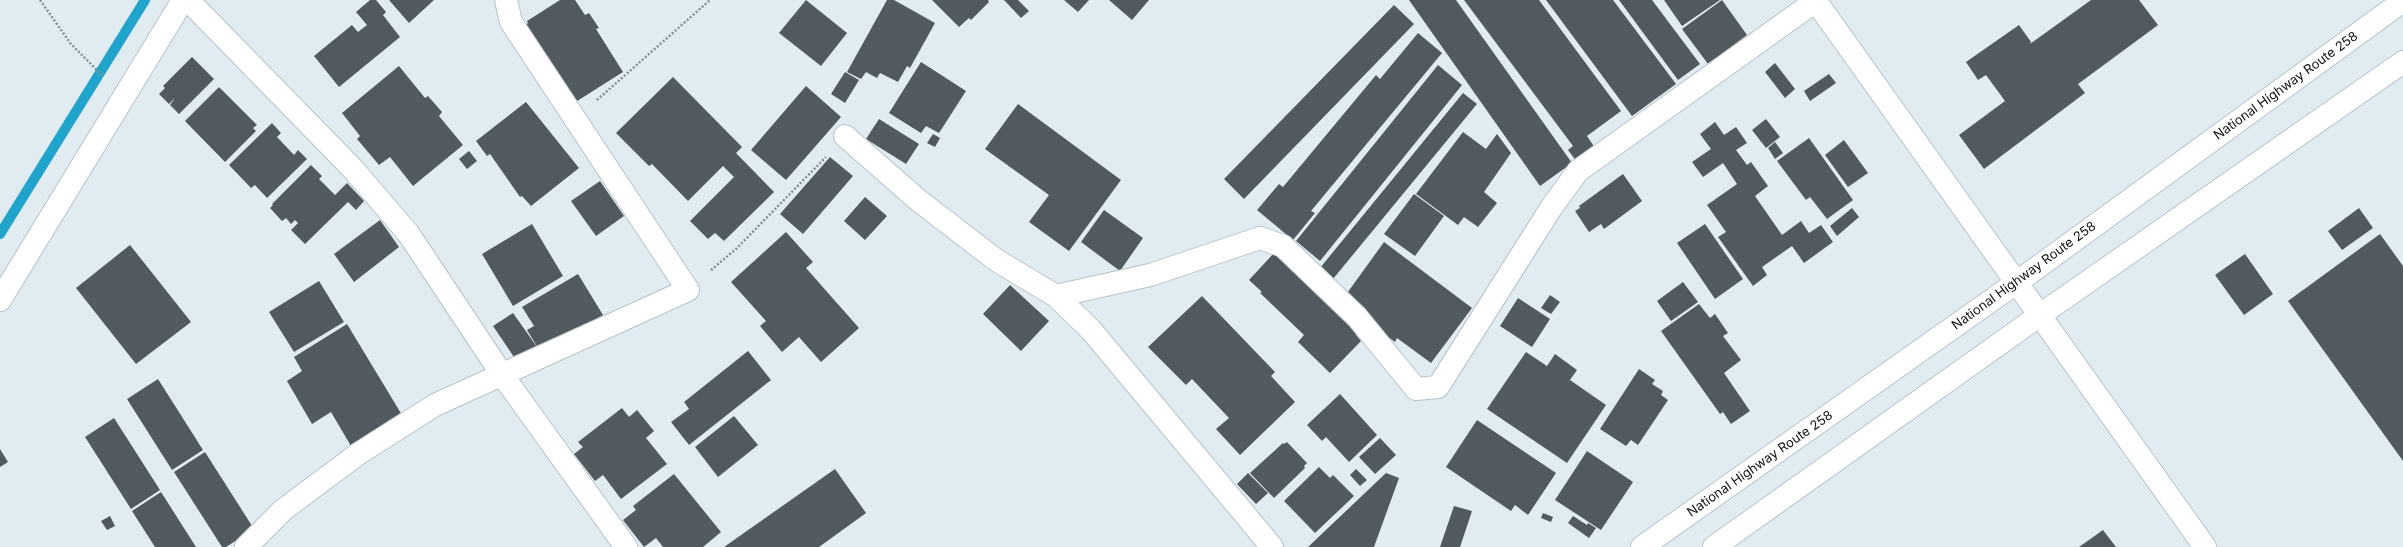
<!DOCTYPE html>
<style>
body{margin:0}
canvas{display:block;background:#e0ecf1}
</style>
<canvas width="2403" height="547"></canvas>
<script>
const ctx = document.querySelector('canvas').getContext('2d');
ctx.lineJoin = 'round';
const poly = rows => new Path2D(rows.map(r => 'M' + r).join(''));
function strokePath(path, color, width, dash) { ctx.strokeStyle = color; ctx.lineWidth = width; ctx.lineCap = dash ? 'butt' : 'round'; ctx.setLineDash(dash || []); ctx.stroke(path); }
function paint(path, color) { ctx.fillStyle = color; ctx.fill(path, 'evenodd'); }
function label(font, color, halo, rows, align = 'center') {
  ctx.font = font + ' Inter,sans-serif'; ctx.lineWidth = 4; ctx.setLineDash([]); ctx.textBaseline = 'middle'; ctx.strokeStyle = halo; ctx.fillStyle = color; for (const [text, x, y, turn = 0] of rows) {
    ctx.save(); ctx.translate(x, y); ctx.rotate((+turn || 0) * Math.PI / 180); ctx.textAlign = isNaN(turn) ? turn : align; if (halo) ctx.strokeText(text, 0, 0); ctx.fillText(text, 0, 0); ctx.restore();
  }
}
const stream = poly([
 [0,234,145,0]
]);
const building = poly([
 [370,0,376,0,386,12,383,15,400,37,339,87,314,56,352,25,358,32,367,25,356,12],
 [389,0,434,0,409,23],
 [560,0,575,0,585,15,589,13,599,28,596,29,623,72,574,103,524,26,528,23,527,21],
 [806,0,847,33,821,66,779,33],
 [887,0,894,0,935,23,910,68,907,66,898,82,880,73,877,78,866,72,861,79,847,72],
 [932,0,988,0,989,2,971,20,969,18,959,27],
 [1004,0,1018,0,1029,11,1021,18],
 [1064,0,1089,0,1078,12],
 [1109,0,1149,0,1132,20],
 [1409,0,1456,0,1572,163,1540,186],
 [1464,0,1539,0,1621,111,1587,136,1595,148,1577,162,1568,150,1573,146],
 [1546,0,1613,0,1676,84,1632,116],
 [1619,0,1652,0,1700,64,1678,80],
 [1664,0,1720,0,1682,26],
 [1722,0,1747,35,1708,64,1682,29],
 [2091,0,2139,0,2158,25,2078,84,2085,93,1984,169,1959,135,2005,101,1986,75,1978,80,1966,62,2019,25,2031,42,2030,44],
 [1394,5,1414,24,1244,199,1224,179],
 [1418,33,1442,53,1311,211,1315,213,1293,240,1257,210,1279,184,1283,187,1376,75,1380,79],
 [192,57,214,79,179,114,170,105,175,98,169,104,159,94,165,88,163,86],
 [921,62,966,91,939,133,926,126,921,133,889,113],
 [1775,63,1795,89,1785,98,1765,72],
 [1438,65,1462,85,1320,261,1296,241],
 [399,66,425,98,428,96,442,112,439,116,463,145,413,186,390,157,379,165,357,139,360,136,342,113],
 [845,72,859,80,845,103,831,94],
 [1829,74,1836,83,1810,101,1804,91],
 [673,77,742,147,736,153,774,192,724,241,715,233,708,239,690,221,734,177,723,166,688,201,652,164,649,166,616,133],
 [806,86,841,117,786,180,751,150],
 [219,87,257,125,253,128,256,131,225,162,185,121],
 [1463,93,1477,104,1333,279,1320,268],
 [526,102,579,168,531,206,522,196,520,197,490,154,487,156,476,141],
 [1018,104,1121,180,1069,251,1029,222,1049,195,985,149],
 [879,119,919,144,906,164,866,139],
 [1766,119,1780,137,1766,148,1752,130],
 [1715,122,1724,135,1736,127,1747,143,1736,150,1747,165,1751,162,1768,186,1755,196,1782,235,1801,221,1809,233,1821,225,1833,242,1804,263,1792,246,1762,267,1767,275,1753,286,1718,237,1726,232,1707,205,1737,184,1723,163,1703,177,1692,162,1711,149,1700,134],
 [272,123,281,133,277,137,294,155,298,150,307,159,267,198,255,185,251,188,229,165],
 [1463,132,1486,149,1497,134,1511,153,1484,192,1497,203,1478,227,1464,217,1458,225,1416,194],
 [933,134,940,138,935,147,927,143],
 [1809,138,1853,200,1827,219,1810,197,1806,200,1777,161],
 [1844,140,1868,173,1848,187,1825,155],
 [1775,142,1783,153,1775,159,1768,148],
 [469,151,477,161,467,169,459,159],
 [830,157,853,176,803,234,780,214],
 [311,165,322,176,319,179,335,195,347,183,364,201,356,210,348,202,305,244,291,230,298,223,295,220,291,224,286,218,282,221,270,208,273,205,272,204],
 [1623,174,1642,201,1604,229,1601,224,1589,232,1575,211,1580,208,1579,206],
 [600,181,624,216,596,236,571,201],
 [1414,194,1444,216,1415,256,1384,234],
 [865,197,887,216,865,240,844,221],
 [1852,208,1859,217,1837,236,1830,226],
 [2359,208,2373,228,2342,250,2328,231],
 [1104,210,1143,238,1120,271,1081,242],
 [380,220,399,247,354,282,334,254],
 [532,224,563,276,513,306,482,254],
 [1705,224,1743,279,1715,299,1677,243],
 [786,232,813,262,806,268,859,328,821,362,799,337,782,352,760,326,766,321,731,282],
 [2380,234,2403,266,2403,461,2288,301],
 [1384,242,1472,308,1431,363,1397,338,1395,342,1369,323,1373,318,1345,296],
 [130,245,191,322,136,364,76,288],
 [1274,253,1358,334,1356,335,1361,341,1330,373,1298,342,1304,335,1260,293,1262,292,1249,280],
 [2245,254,2273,294,2244,315,2215,275],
 [578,274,603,315,541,353,527,330,534,326,522,307],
 [319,281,344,322,294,352,269,312],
 [1683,282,1698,302,1671,321,1657,301],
 [1010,285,1049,321,1021,351,983,314],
 [1550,295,1560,302,1551,314,1541,308],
 [1202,296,1275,372,1271,376,1295,402,1240,455,1216,429,1229,418,1192,379,1186,385,1148,347],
 [1518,298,1550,319,1532,347,1500,326],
 [1699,304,1710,318,1715,314,1728,333,1723,336,1741,360,1724,373,1750,411,1731,424,1723,412,1720,414,1661,331],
 [513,313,537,347,516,360,493,326],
 [347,324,402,415,351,446,331,412,312,424,287,381,302,371,294,357],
 [748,351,771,380,689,445,671,422,689,409,684,402],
 [1526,352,1547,366,1555,354,1577,370,1570,380,1606,405,1567,463,1487,409],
 [1639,369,1655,380,1652,384,1663,391,1661,395,1668,400,1638,445,1631,440,1626,446,1600,429],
 [158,379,203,450,172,470,127,399],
 [1340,394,1377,435,1349,462,1326,437,1322,441,1307,425],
 [622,408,629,417,637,410,654,431,646,438,667,464,621,499,603,475,595,481,574,454,583,447,578,442],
 [734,416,758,445,718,477,695,447],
 [114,418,160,490,131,509,85,437],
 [1477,420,1556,473,1528,515,1515,505,1511,511,1446,467],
 [1380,438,1396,455,1375,474,1359,457],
 [1287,442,1307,463,1304,466,1305,468,1274,498,1250,473,1283,443,1284,444],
 [0,449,8,462,0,467],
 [1587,451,1633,482,1601,530,1555,500],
 [205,452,254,529,226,547,222,547,174,472],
 [1319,467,1330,478,1333,475,1354,496,1315,533,1284,501],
 [835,469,866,513,819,547,724,547],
 [1356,469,1367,480,1360,486,1350,475],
 [1248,473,1268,493,1256,504,1237,484],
 [1386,473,1399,478,1374,547,1308,547],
 [674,474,721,532,703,547,663,547,656,538,644,547,623,520,636,510,633,506],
 [161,492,196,547,155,547,132,511],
 [1454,506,1472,511,1460,547,1440,547],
 [1543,513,1553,517,1551,522,1541,518],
 [110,516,115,526,107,530,101,521],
 [1573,516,1587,525,1588,523,1596,528,1589,538,1568,523],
 [2103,530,2116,547,2079,547]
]);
const path = poly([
 [40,0,71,44,102,75],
 [597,100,710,0],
 [711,270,736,249,826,157]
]);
const minor = poly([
 [188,0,352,168,408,233,503,376,626,547],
 [1815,0,2205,547],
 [845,136,918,200,996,260,1056,296,1091,330,1272,547],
 [1056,296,1150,275,1260,238,1283,246,1357,317,1416,389,1438,387,1551,208,1578,171,1817,0],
 [0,300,183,0],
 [246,547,283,510,358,454,435,405,688,290,511,22,506,0]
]);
const trunk = poly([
 [1642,547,2016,283,2403,1],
 [1714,547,2040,315,2403,62]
]);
const streetNames = [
 ["National Highway Route 258",2286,86,-36],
 ["National Highway Route 258",2024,276,-36],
 ["National Highway Route 258",1760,464,-35]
];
strokePath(stream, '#20a4cc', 10);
paint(building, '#505a5f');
strokePath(minor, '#b7c3c8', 24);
strokePath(trunk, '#b7c3c8', 24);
strokePath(path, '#868f92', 2.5, [2, 2]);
strokePath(minor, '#fff', 22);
strokePath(trunk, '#fff', 22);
label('13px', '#0f1314', '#fff', streetNames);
</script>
